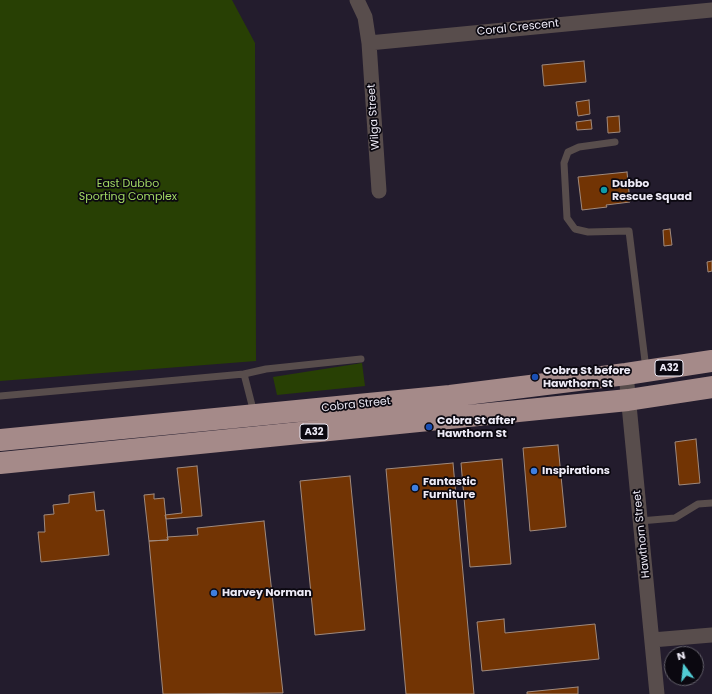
<!DOCTYPE html>
<style>
body{margin:0}
#map{position:relative;width:712px;height:694px;overflow:hidden;background:#231c2d;font-family:Poppins,sans-serif}
canvas{display:block}
.north{position:absolute;left:664px;top:646px;width:40px;height:40px;box-sizing:border-box;background:#0b0810;border:1px solid #65626c;border-radius:50%;rotate:345deg;font-size:11px;font-weight:700;line-height:16px;text-align:center;color:#edeaf6}
.north::after{content:'';display:block;margin:auto;width:14px;height:18px;background:#51ccd4;clip-path:polygon(50% 0,100% 100%,50% 72%,0 100%)}
</style>
<div id="map">
<canvas width="712" height="694"></canvas>
<div class="north">N</div>
</div>
<script>
const ctx = document.querySelector('canvas').getContext('2d');
ctx.lineJoin = 'round';
function paint(path, color) { ctx.fillStyle = color; ctx.fill(path, 'evenodd'); }
const poly = rows => new Path2D(rows.map(r => 'M' + r).join(''));
function strokePath(path, color, width, dash) { ctx.strokeStyle = color; ctx.lineWidth = width; ctx.lineCap = dash ? 'butt' : 'round'; ctx.setLineDash(dash || []); ctx.stroke(path); }
function label(font, color, halo, rows, align = 'center') {
  ctx.font = font + ' Poppins,sans-serif'; ctx.lineWidth = 3.5; ctx.setLineDash([]); ctx.textBaseline = 'middle'; ctx.strokeStyle = halo; ctx.fillStyle = color; for (const [text, x, y, turn = 0] of rows) {
    ctx.save(); ctx.translate(x, y); ctx.rotate((+turn || 0) * Math.PI / 180); ctx.textAlign = isNaN(turn) ? turn : align; if (halo) ctx.strokeText(text, 0, 0); ctx.fillText(text, 0, 0); ctx.restore();
  }
}
const green = poly([
 [0,0,232,0,255,43,256,361,0,381],
 [362,363,365,386,277,395,273,377]
]);
const building = poly([
 [584,61,586,82,544,86,542,65,584,61],
 [589,100,590,114,578,116,576,102,589,100],
 [619,116,620,132,608,133,607,117,619,116],
 [591,120,592,129,577,130,576,122,591,120],
 [627,172,630,202,606,205,607,207,582,210,578,177,627,172],
 [670,229,672,245,664,246,663,230,670,229],
 [712,261,712,271,708,272,707,262,712,261],
 [696,439,700,483,679,485,675,442,696,439],
 [558,445,566,527,530,531,523,448,558,445],
 [502,459,511,564,470,567,461,463,502,459],
 [453,463,474,694,406,694,386,469,453,463],
 [197,466,202,516,166,519,165,515,182,513,177,468,197,466],
 [350,476,365,630,315,635,300,481,350,476],
 [94,492,96,511,104,510,109,555,41,562,38,532,45,532,44,515,54,514,53,505,69,503,69,495,94,492],
 [154,494,154,499,164,498,168,540,149,541,144,495,154,494],
 [264,521,283,693,163,694,149,541,168,540,167,537,198,535,197,528,264,521],
 [504,619,505,633,595,624,599,659,482,671,477,622,504,619],
 [578,687,578,694,527,694,527,692,578,687]
]);
const lane = poly([
 [615,142,579,147,568,152,564,163,567,218,575,229,588,232,629,231,646,369],
 [244,374,254,413],
 [0,396,244,374,266,369,361,359],
 [640,521,675,518,698,504,712,503]
]);
const street = poly([
 [357,0,365,17,369,43,712,10],
 [369,43,379,191],
 [626,374,657,694],
 [652,640,712,635]
]);
const highway = poly([
 [0,440,450,396,626,374,712,361],
 [0,463,628,400,712,387]
]);
const markers = [
 [604,190,4,"#0f9aa8"],
 [535,377,4,"#1a4fb4"],
 [429,427,4,"#1a4fb4"],
 [534,471,4,"#3f7fe0"],
 [415,488,4,"#3f7fe0"],
 [214,593,4,"#3f7fe0"]
];
const shields = [
 [669,368,28],
 [314,432,28]
];
const shieldNames = [
 ["A32",669,368],
 ["A32",314,432]
];
const streetNames = [
 ["Coral Crescent",518,28,-6],
 ["Wilga Street",374,117,-94],
 ["Cobra Street",356,405,-6],
 ["Hawthorn Street",642,534,-96]
];
const parkNames = [
 ["East Dubbo",128,184],
 ["Sporting Complex",128,197]
];
const poiNames = [
 ["Dubbo",612,184],
 ["Rescue Squad",612,197],
 ["Cobra St before",543,371],
 ["Hawthorn St",543,384],
 ["Cobra St after",437,421],
 ["Hawthorn St",437,434],
 ["Inspirations",542,471],
 ["Fantastic",423,482],
 ["Furniture",423,495],
 ["Harvey Norman",222,593]
];
paint(green, '#284004');
paint(building, '#723404');
strokePath(building, '#a08a7d', 1);
strokePath(lane, '#584d4c', 7);
strokePath(street, '#584d4c', 15);
strokePath(highway, '#a58a89', 22);
for (const [x, y, r, color] of markers) { const dot = new Path2D(); dot.arc(x, y, r, 0, 2 * Math.PI); ctx.fillStyle = color; ctx.fill(dot); strokePath(dot, '#0b0810', 1.5); }
for (const [x, y, w] of shields) { const box = new Path2D(); box.roundRect(x - w / 2, y - 8, w, 16, 3); ctx.fillStyle = '#0b0810'; ctx.fill(box); strokePath(box, '#edeaf6', 1); }
label('bold 10px', '#edeaf6', null, shieldNames);
label('11px', '#edeaf6', '#0b0810', streetNames);
label('11px', '#a1d863', '#0b0810', parkNames);
label('bold 11px', '#edeaf6', '#0b0810', poiNames, 'left');
</script>
